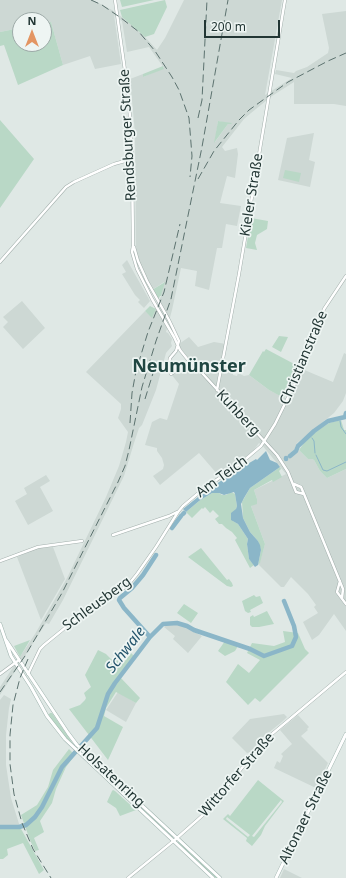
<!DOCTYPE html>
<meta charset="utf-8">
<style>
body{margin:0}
#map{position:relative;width:346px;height:878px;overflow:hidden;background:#dfe8e5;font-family:"Noto Sans",sans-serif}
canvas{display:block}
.north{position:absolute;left:12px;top:12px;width:40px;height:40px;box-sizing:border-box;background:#eef5f3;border:1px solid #9ca9a7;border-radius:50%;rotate:0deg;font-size:11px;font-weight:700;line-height:16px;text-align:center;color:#223634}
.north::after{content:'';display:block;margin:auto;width:14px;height:18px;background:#e39562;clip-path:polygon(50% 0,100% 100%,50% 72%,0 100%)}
.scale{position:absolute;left:204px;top:20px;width:76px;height:18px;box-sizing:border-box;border:2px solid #223634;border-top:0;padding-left:5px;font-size:12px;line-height:14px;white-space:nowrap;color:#223634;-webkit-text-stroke:3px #eef5f3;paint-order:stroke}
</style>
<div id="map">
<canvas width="346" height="878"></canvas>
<div class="north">N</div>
<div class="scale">200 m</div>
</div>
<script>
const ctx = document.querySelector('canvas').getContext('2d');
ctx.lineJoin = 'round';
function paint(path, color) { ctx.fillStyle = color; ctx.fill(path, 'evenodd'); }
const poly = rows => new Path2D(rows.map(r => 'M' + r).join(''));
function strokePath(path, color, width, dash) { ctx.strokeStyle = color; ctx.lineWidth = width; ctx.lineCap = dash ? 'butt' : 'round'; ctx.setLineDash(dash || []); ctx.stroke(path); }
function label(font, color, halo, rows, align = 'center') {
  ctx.font = font + ' "Noto Sans",sans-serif'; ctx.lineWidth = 3.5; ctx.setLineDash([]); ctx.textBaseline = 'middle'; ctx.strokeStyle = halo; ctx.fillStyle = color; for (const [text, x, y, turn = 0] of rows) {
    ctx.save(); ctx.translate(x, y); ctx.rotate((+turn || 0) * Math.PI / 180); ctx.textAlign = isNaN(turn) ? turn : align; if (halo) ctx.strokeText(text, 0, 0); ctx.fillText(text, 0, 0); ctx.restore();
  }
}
const built = poly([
 [0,0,93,0,112,10,126,20,145,37,157,50,165,38,184,0,282,0,265,95,292,78,275,74,276,70,294,73,296,71,307,67,328,53,329,48,322,14,346,11,346,106,334,104,294,104,294,82,272,96,251,113,244,119,222,147,225,151,237,148,238,154,235,178,227,176,220,203,241,206,237,226,226,224,222,248,217,248,209,290,195,286,197,271,181,268,172,310,166,332,168,333,172,339,171,343,172,346,166,353,156,390,142,425,139,428,134,443,124,476,63,600,49,624,46,623,0,695,0,687,35,634,67,578,106,497,119,466,126,442,128,432,118,418,121,409,121,404,86,372,145,311,152,317,161,296,164,282,152,290,138,260,136,251,135,133,130,79,143,74,143,77,164,68,149,47,127,52,122,21,114,15,121,64,95,69,90,56,63,65,51,22,44,24,44,20,20,20,20,28,0,32],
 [218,121,231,124,228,124,215,142],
 [314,133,309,160,315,162,310,187,278,180,287,138],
 [127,260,150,301,144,308,138,302,140,300,135,295,122,274,126,272,122,265],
 [22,301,45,328,23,349,3,327,8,322,3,317],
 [189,337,198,347,214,342,226,344,222,370,233,372,233,375,237,376,238,373,244,376,249,375,269,390,287,399,302,369,333,382,344,353,346,354,346,393,343,401,334,413,297,443,294,450,289,454,291,456,299,450,308,459,312,459,314,460,320,471,327,478,346,469,346,631,334,614,319,635,312,640,303,622,318,613,314,607,316,605,308,594,291,577,284,587,281,587,259,565,265,544,251,506,257,499,254,490,286,474,262,445,259,443,253,451,240,462,218,475,199,453,160,485,153,476,163,469,164,465,162,458,157,451,157,448,145,445,152,422,160,418,167,420,179,384,171,374,187,363,191,361,179,346,179,344],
 [46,475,50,481,40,487,53,511,28,525,15,501,27,494,24,488],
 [53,547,65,579,41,620,17,557,38,548],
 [171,623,182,625,202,636,188,653,173,639,175,636,164,627],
 [118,692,136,703,126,722,106,710],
 [4,695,11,699,9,708,6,735,6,765,11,798,20,827,0,826,0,700],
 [284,714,287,717,283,721,262,738,251,752,247,753,232,738,250,719],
 [298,715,309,727,307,729,308,730,301,736,328,763,316,788,274,768,277,761,280,763,283,756,281,754,292,744,280,730],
 [284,869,302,878,280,878]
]);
const green = poly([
 [120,0,154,0,122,7],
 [165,0,167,7,154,34,145,37,122,17,120,10],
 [51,22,63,65,18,85,4,45,0,46,0,32,20,28,20,44,44,44,44,24],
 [163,66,164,69,143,77,143,74],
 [0,120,34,159,0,208],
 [218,121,232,123,231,124,228,124,214,143],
 [285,170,301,173,299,182,283,178],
 [251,218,268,221,267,229,257,235,255,243,257,250,246,248],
 [165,282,161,296,160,296,158,300,152,290],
 [150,306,156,309,152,318,145,311],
 [279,336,288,337,281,352,272,347],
 [266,349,298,366,292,377,294,378,284,398,269,390,249,375,263,351,264,352],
 [341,420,344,430,346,430,346,469,327,478,320,471,314,460,312,459,308,459,299,450,304,443,315,432,329,423],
 [280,467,281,469,279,471,282,477,273,482,272,480,254,490,257,499,257,504,251,506,265,544,260,563,258,565,261,550,258,541,250,532,243,518,242,502,250,488],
 [231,492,235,494,237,506,233,521,238,524,248,539,247,544,249,559,254,565,250,568,235,540,237,538,232,532,226,528,222,524,219,524,215,519,219,516,213,510,210,513,205,507,203,509,202,508,192,518,186,512,199,501,212,493,219,493,222,495,226,495],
 [201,548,227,580,229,579,232,583,233,586,231,587,227,586,188,557],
 [254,595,256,597,260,596,263,603,250,610,251,612,248,613,245,611,242,601],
 [184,604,198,613,191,623,177,613],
 [267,611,274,624,259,627,252,627,250,625,250,617,253,615,254,617],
 [283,631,298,633,305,649,309,653,260,702,255,698,248,705,226,682,238,664,249,673,260,660,247,653,252,643,274,646,285,642],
 [30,640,20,657,14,646],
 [225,641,238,646,235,651,225,656,218,651],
 [98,650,106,654,111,659,124,662,131,653,135,657,120,677,140,698,136,703,116,692,106,708,104,716,123,727,108,760,69,709,80,705,85,700,86,698,84,693,91,687,85,675],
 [50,713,52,713,74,745,63,735,51,720,48,715],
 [69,749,75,755,66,767,56,789,52,803,40,821,44,832,34,838,39,850,35,851,30,840,21,815,37,805,48,787,53,770],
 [84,754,85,754,173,837,172,837,84,755],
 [258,780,284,801,265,826,261,835,252,846,246,841,247,838,223,819,228,814,230,816],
 [281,800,282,802,254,837,252,836],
 [227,817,250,835,248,837,226,819],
 [113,790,115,791,136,810,120,816,116,808,107,802,112,791],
 [0,826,20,827,44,870,39,874,23,843,7,849,8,855,3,859,0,859],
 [178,841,219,878,215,878,178,844]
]);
const water = poly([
 [266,451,270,460,277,463,280,467,250,488,244,498,241,504,243,518,250,532,258,541,260,545,261,550,258,565,255,567,249,559,247,544,248,539,238,524,231,520,231,513,236,509,237,506,235,494,234,492,224,495,219,493,212,493,199,501,186,512,183,509,203,493,234,472,256,459,257,460]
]);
const stream = poly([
 [340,421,341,427,346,434],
 [312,438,314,441,315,453],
 [316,455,323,470,327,471,346,462]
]);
const river = poly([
 [290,456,296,451,298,446,314,431,328,421,345,417,346,413],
 [286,459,286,458],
 [183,514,184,513],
 [172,528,181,516],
 [150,637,124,608,119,600,120,598,132,588,143,575,156,555],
 [0,827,19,827,26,825,35,817,42,807,62,767,97,728,108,694,115,683,150,637,163,624,177,623,187,626,194,630,250,649,264,656,292,646,296,637,294,626,284,601]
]);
const tertiary = poly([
 [115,0,129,99,132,159,133,246,132,252,137,269,152,299,174,337,180,350,188,360,192,362,277,455,288,472,296,492,304,494],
 [134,247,138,261,147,281,169,320,179,341,176,351,170,358,168,368,171,374,189,361],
 [0,262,66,187,74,182,114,164,132,159],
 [217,390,239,274,285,0],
 [294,484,301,487,304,494,343,589,342,598],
 [113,535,169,516,177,512],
 [0,561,38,547,82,541],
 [340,581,337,592,346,604],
 [0,674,19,660],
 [28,674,40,649,44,645,71,623,128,585,137,574,156,547,178,512,183,506,202,490,241,463,261,446,275,424,302,369,324,309,346,276],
 [128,878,177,838,203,815,266,739,346,672]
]);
const secondary = poly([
 [0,624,11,656,31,687,47,716,65,739,213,878],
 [6,640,68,733,77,745,220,878],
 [276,878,346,734]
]);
const rail = poly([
 [91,0,102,5,121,18,139,32,155,51,172,77,179,90,189,118,192,156,190,177],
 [198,118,202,100,207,0],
 [198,179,214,151,239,120,249,110,288,82,328,61,346,53],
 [145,399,154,370],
 [130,423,132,393,136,371,148,332,164,292,180,224],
 [28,659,20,678,13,705,10,735,10,764,14,794,22,823,33,849,51,878],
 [0,692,25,656,62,593,118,482,125,466,129,450,142,387,156,341,171,299,202,147,228,0]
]);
const streetNames = [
 ["Rendsburger Straße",128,135,-93],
 ["Kieler Straße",252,195,-81],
 ["Christianstraße",304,358,-67],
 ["Kuhberg",238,413,47],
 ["Am Teich",222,477,-36],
 ["Schleusberg",97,604,-36],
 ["Wittorfer Straße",237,775,-49],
 ["Holsatenring",111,776,43],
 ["Altonaer Straße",306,817,-64]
];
const waterNames = [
 ["Schwale",126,650,-52]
];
const districtNames = [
 ["Neumünster",189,367]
];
paint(built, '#cdd8d4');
paint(green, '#b9d8c6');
paint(water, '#8bb6c8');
strokePath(stream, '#8bb6c8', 1);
strokePath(river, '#8bb6c8', 4.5);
strokePath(tertiary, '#a3afac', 3.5);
strokePath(secondary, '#9fb3ae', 4);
strokePath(tertiary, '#fff', 2.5);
strokePath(secondary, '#fff', 3);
strokePath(rail, '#5c726f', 1, [8, 4]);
label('14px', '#223634', '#eef5f3', streetNames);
label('italic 15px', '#23546b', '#eef5f3', waterNames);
label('bold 18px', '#204642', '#eef5f3', districtNames);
</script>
